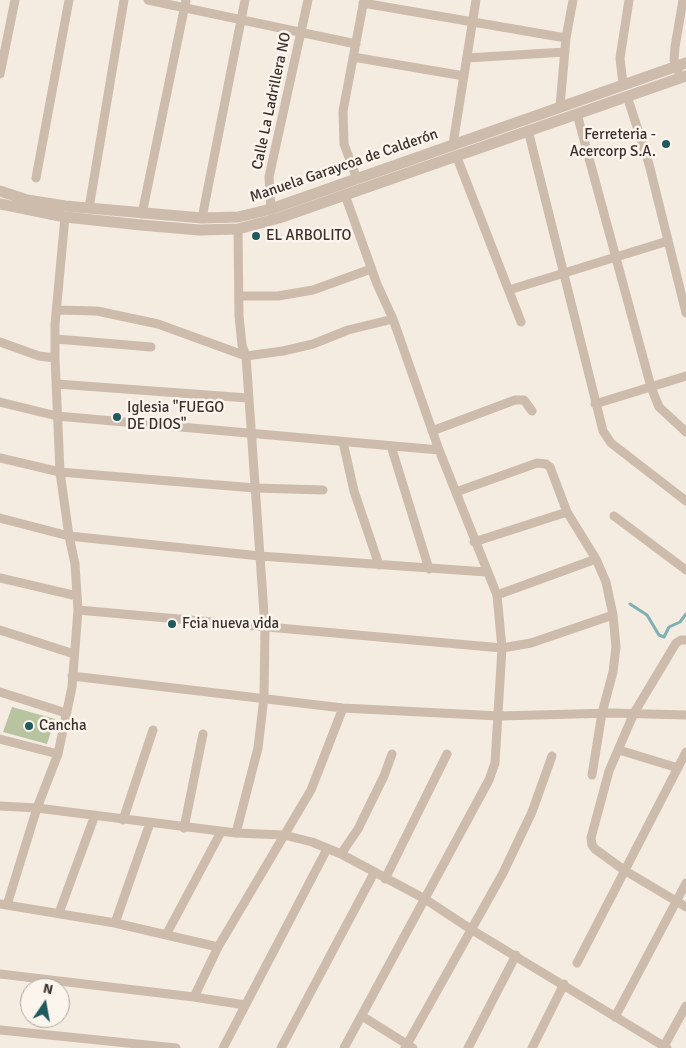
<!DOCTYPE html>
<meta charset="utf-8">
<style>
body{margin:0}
#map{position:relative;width:686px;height:1048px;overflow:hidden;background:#f4ebe1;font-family:Signika,sans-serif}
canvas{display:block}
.north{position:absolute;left:20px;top:978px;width:50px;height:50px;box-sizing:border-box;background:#fbf5ee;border:1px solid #aea6a0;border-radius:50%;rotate:12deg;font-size:14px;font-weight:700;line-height:20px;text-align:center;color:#3b302b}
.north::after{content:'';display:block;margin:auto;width:18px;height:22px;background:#1f5a5e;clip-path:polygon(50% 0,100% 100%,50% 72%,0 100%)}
</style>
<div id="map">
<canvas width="686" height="1048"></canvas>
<div class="north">N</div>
</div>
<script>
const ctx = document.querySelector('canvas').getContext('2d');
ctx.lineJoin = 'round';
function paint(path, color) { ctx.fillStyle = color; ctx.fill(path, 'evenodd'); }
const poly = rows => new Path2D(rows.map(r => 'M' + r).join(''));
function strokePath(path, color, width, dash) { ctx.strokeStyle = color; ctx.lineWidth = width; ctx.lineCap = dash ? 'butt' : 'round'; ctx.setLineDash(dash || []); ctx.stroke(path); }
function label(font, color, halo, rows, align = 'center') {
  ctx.font = font + ' Signika,sans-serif'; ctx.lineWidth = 5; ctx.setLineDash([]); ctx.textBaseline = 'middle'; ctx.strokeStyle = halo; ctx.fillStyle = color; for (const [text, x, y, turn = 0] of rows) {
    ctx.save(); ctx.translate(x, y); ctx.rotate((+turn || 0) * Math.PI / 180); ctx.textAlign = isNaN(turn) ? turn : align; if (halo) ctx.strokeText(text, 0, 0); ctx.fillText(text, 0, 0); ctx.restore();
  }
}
const green = poly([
 [12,707,55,719,47,744,3,732]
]);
const stream = poly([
 [630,604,647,615,659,635,664,637,669,627,680,622,686,614]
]);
const minor = poly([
 [148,0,356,44],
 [363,3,566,38],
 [353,57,464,76],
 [467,58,565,52],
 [678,71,674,60,675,47,683,0],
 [0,74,15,0],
 [623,84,620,58,629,0],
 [627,96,649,164,686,313],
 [560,106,566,38,573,0],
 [577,114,651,387,659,407,686,432],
 [528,130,603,431,611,443,686,501],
 [453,144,476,0],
 [456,155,521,322],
 [36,178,69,0],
 [357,179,344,144,343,111,364,0],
 [89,208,124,0],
 [271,209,269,177,308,0],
 [142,214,186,0],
 [202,218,245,0],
 [509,290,668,241],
 [239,296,278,296,313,290,371,269],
 [57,310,97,311,158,324,246,356,283,351,313,344,348,330,393,319],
 [56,339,151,347],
 [0,342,39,356,55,358],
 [57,384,248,398],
 [0,402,57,416,439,450],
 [595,404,686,376],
 [432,431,515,400,524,400,532,411],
 [343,442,354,491,379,565],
 [391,446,429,569],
 [0,458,60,472,255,488,323,490],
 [456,492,537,463,546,464,550,467,567,512,596,559,606,582,613,615,616,647,613,672,602,713,592,775],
 [614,516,686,570],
 [0,518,69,536,260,556,486,572],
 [474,542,567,512],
 [0,578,77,596],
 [497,595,596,559],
 [78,610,502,648,531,643,613,615],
 [0,630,74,654],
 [686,640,681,640,676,643,634,713,609,771,591,838,592,845,595,849,624,870,686,907],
 [72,676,343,708,499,716,612,713,686,715],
 [0,692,66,713],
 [0,739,58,754],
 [619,750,678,768],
 [0,806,37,808,236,833,284,835,312,842,341,854,425,899,472,930,667,1048],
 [123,820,153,730],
 [184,828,203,734],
 [236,833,258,748,264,697,265,628,246,356,242,345,239,316,238,229],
 [341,854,358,829,384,776,392,754],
 [385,879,447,754],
 [0,904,115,923,218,947],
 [7,905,37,808,58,754,72,687,78,610,75,564,69,536,60,472,55,358,55,324,65,217],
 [59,913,95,815],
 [115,923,150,823],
 [166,935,221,832],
 [577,963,686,752],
 [0,974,194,997,245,1005],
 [194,997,218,947,311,790,343,708],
 [362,1016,413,1048],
 [615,1017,686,883],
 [0,1030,176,1048],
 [223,1048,327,849],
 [281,1048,374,873],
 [344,1048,489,780,495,763,502,648,497,595,439,450,393,319,377,284,345,195],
 [405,1048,503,873,532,812,552,756],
 [468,1048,516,955],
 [532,1048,564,984],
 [663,1048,686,1006]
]);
const tertiary = poly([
 [0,204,65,217,141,225,199,230,238,229,279,218,686,76]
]);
const tertiaryBridge = poly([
 [0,191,27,200,65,206,202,218,238,217,271,209,686,63]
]);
const markers = [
 [666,144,5,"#1f5a5e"],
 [256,236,5,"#1f5a5e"],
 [117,417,5,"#1f5a5e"],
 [172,624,5,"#1f5a5e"],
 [29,726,5,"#1f5a5e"]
];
const streetNames = [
 ["Calle La Ladrillera NO",272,101,-78],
 ["Manuela Garaycoa de Calderón",344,166,-19]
];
const poiNames = [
 ["Ferreteria -",656,135,"right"],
 ["Acercorp S.A.",656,152,"right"],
 ["EL ARBOLITO",266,236],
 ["Iglesia \"FUEGO",127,408],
 ["DE DIOS\"",127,425],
 ["Fcia nueva vida",182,624],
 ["Cancha",39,726]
];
paint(green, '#b8c4a0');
strokePath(stream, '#7fb0b2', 3);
strokePath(minor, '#cdbbac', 9);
strokePath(tertiary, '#cdbbac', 11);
strokePath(tertiaryBridge, '#cdbbac', 11);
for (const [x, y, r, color] of markers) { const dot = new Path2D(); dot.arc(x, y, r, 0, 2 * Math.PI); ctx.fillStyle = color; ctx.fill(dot); strokePath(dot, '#fbf5ee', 2); }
label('15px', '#3b302b', '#fbf5ee', streetNames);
label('15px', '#3b302b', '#fbf5ee', poiNames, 'left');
</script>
